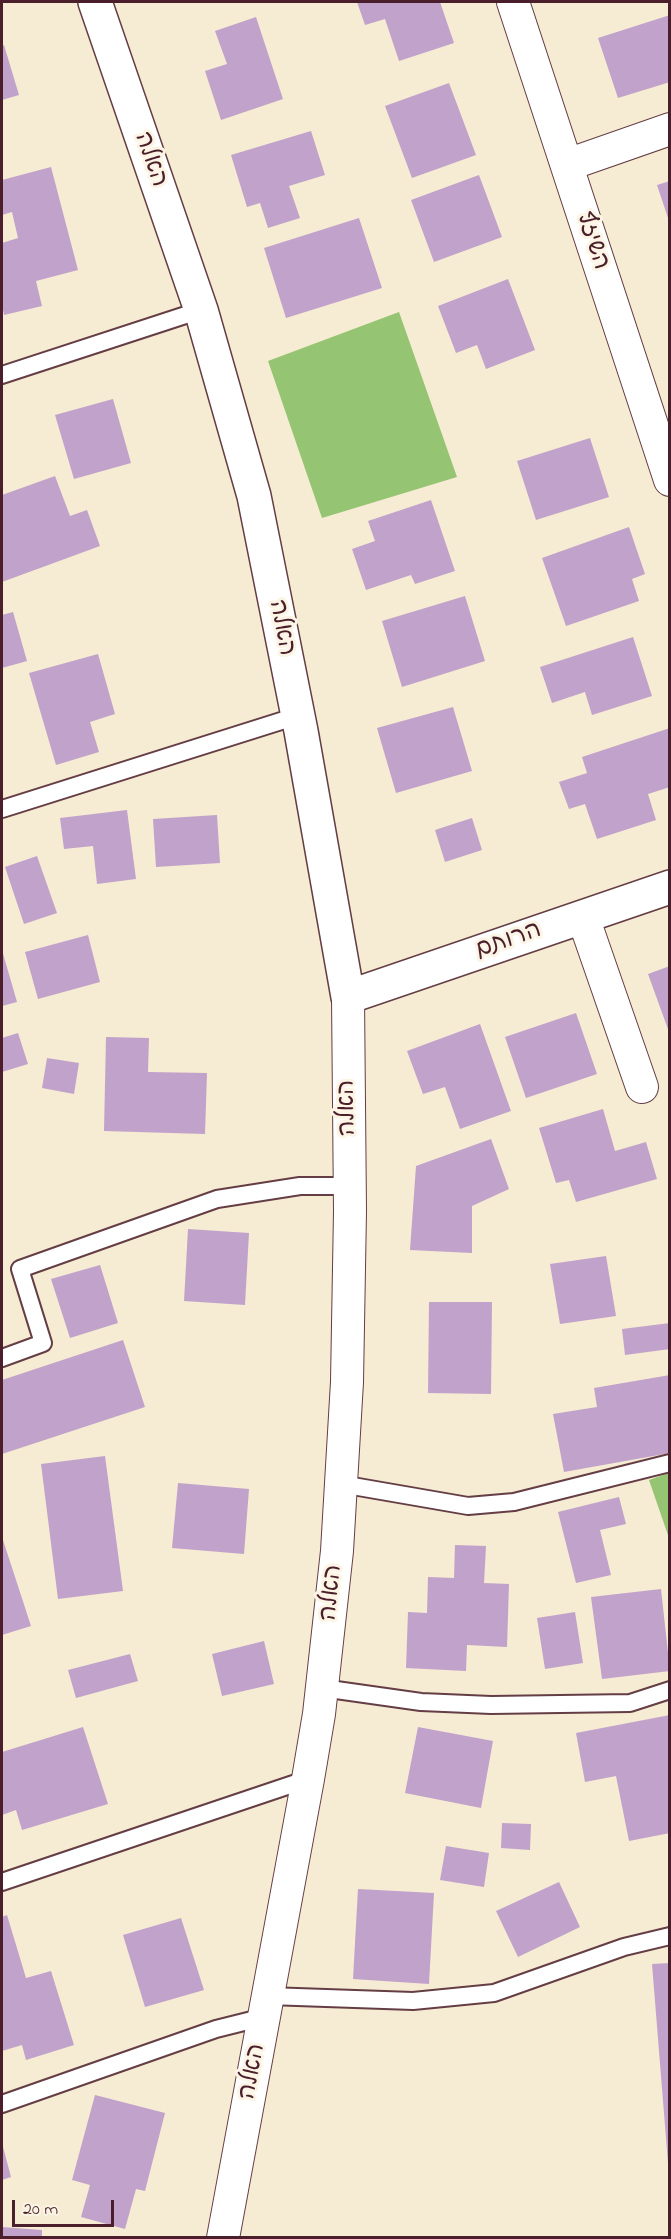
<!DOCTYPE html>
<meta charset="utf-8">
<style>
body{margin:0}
#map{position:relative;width:671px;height:2239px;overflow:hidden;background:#f6ebd3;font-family:"Indie Flower",sans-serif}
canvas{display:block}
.frame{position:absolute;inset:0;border:3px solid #4a1f2b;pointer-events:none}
.scale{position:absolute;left:12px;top:2200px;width:102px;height:27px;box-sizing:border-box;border:3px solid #4a1f2b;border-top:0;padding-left:8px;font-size:18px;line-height:21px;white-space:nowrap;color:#4a1f2b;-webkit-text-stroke:4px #fcf5e5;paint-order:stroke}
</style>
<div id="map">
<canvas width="671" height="2239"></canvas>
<div class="frame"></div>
<div class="scale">20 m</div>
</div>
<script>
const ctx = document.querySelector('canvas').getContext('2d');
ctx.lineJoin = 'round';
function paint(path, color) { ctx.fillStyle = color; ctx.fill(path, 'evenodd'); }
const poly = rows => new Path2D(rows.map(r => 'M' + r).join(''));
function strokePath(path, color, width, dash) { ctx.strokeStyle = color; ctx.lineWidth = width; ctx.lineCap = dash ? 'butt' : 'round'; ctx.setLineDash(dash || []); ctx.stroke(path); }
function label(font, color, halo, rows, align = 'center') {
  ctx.font = font + ' "Indie Flower","Playpen Sans Hebrew",sans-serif'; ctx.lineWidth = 6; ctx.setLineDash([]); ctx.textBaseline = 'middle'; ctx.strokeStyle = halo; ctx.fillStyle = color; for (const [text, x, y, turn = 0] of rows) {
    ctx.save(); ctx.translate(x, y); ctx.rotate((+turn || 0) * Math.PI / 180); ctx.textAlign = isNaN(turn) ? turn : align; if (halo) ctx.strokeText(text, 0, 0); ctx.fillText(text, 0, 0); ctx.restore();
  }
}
const green = poly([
 [399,312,457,477,322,518,268,361],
 [669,1473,670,1473,669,1538,649,1480]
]);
const building = poly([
 [357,2,440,2,454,43,399,61,385,19,365,25],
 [670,15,670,82,618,98,598,38],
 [256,17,283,99,221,120,205,71,227,64,215,31],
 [4,45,19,95,2,100,2,46],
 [449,83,476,155,412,178,385,106],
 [311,131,325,175,289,186,300,218,268,228,260,203,247,207,231,155],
 [51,167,78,270,36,281,42,306,4,315,2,304,2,243,18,238,12,212,2,215,2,180],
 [479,175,502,237,434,262,411,200],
 [670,181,670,221,669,221,657,185],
 [359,218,382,288,286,318,264,248],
 [508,279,535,350,486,369,477,345,456,353,438,306],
 [113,399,131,463,74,479,55,415],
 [590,438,609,497,536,520,517,461],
 [55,476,70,516,87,510,100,546,2,582,2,495],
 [431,500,455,571,415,584,411,575,366,590,352,549,375,541,368,521],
 [629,527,645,574,632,579,639,601,566,626,542,558],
 [465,596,485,661,402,687,382,621],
 [13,612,27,661,2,668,2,615],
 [633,637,652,696,592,715,585,692,552,703,540,667],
 [98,654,115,714,90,722,99,752,56,765,29,673],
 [453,707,472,771,396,793,377,728],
 [670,728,670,787,648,794,656,820,597,839,585,804,569,809,559,782,587,773,582,757],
 [127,810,136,879,97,884,93,846,64,849,60,818],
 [217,815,220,863,156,867,153,819],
 [472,818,482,850,445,862,435,830],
 [37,856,57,913,24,924,5,867],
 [88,935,100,982,38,999,25,952],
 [2,950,17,1002,2,1006],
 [670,966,670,1032,669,1032,648,974],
 [576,1013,597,1074,526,1098,505,1037],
 [480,1024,511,1111,460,1129,445,1087,423,1094,407,1051],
 [18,1033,28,1064,2,1072,2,1038],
 [106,1037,149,1038,148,1072,207,1073,205,1134,104,1131],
 [47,1058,79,1063,74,1094,42,1088],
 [603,1109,615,1151,646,1142,657,1179,576,1202,569,1180,556,1183,539,1128],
 [491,1139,509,1189,472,1206,472,1253,410,1250,416,1166],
 [188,1229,249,1233,245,1305,184,1301],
 [606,1256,616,1316,560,1324,550,1264],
 [100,1265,118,1323,70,1338,51,1279],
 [429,1302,492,1302,491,1394,428,1393],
 [670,1323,670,1349,625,1355,622,1329],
 [123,1340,145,1407,2,1454,2,1380],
 [670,1375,670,1453,564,1472,553,1414,597,1407,594,1388],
 [105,1456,123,1591,58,1599,41,1464],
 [178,1483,249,1489,244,1554,172,1548],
 [619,1497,626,1524,600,1530,611,1575,576,1583,558,1512],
 [2,1537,31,1626,2,1635],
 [455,1545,486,1546,484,1583,509,1584,507,1647,467,1645,466,1671,406,1668,408,1612,427,1613,428,1577,454,1578],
 [661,1589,670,1671,602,1679,591,1597],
 [575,1612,583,1663,545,1669,537,1618],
 [264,1641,274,1684,222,1696,212,1654],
 [130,1654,138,1681,76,1698,68,1670],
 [670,1715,670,1833,629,1841,616,1776,585,1782,576,1733],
 [83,1727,108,1804,22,1830,16,1810,2,1815,2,1752],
 [418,1727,493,1741,481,1808,405,1793],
 [502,1823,531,1824,530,1850,501,1848],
 [446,1846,489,1853,484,1887,440,1880],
 [559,1882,580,1927,518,1957,496,1911],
 [358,1889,434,1893,429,1984,353,1979],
 [7,1915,26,1978,51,1971,74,2045,26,2060,22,2045,2,2051,2,1917],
 [181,1918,204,1990,145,2007,123,1935],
 [670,1963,670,2163,668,2163,652,1964],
 [95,2095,165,2113,145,2191,136,2189,125,2229,81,2217,90,2185,72,2180],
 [2,2143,11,2177,2,2180],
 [2,2227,42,2230,42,2238,2,2238]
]);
const lane = poly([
 [2,375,201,310],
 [2,809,297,716],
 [2,1358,43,1343,20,1269,217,1199,300,1186,350,1186],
 [341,1484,468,1506,514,1502,670,1463],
 [322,1688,421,1702,491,1705,630,1703,670,1690],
 [2,1882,308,1779],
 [268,1996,413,2001,494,1993,624,1947,670,1936],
 [2,2104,216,2029,264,2017]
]);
const street = poly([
 [513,2,670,480],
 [567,165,670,129],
 [583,917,642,1087],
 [223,2238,308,1779,319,1714,337,1551,347,1382,350,1211,348,997]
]);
const secondary = poly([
 [95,2,201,310,254,496,301,731,348,997,670,887]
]);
const streetNames = [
 ["האלה",149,160,71],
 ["השיזף",591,241,72],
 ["האלה",280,628,79],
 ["הרותם",509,942,-19],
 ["האלה",349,1108,-91],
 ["האלה",333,1593,-84],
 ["האלה",254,2072,-79]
];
paint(green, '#95c472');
paint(building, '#c1a2cb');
strokePath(lane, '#643e44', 20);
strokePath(street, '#643e44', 34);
strokePath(secondary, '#643e44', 36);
strokePath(lane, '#fff', 16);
strokePath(street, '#fff', 32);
strokePath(secondary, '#fff', 33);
label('24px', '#4a1f2b', '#fcf5e5', streetNames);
</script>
